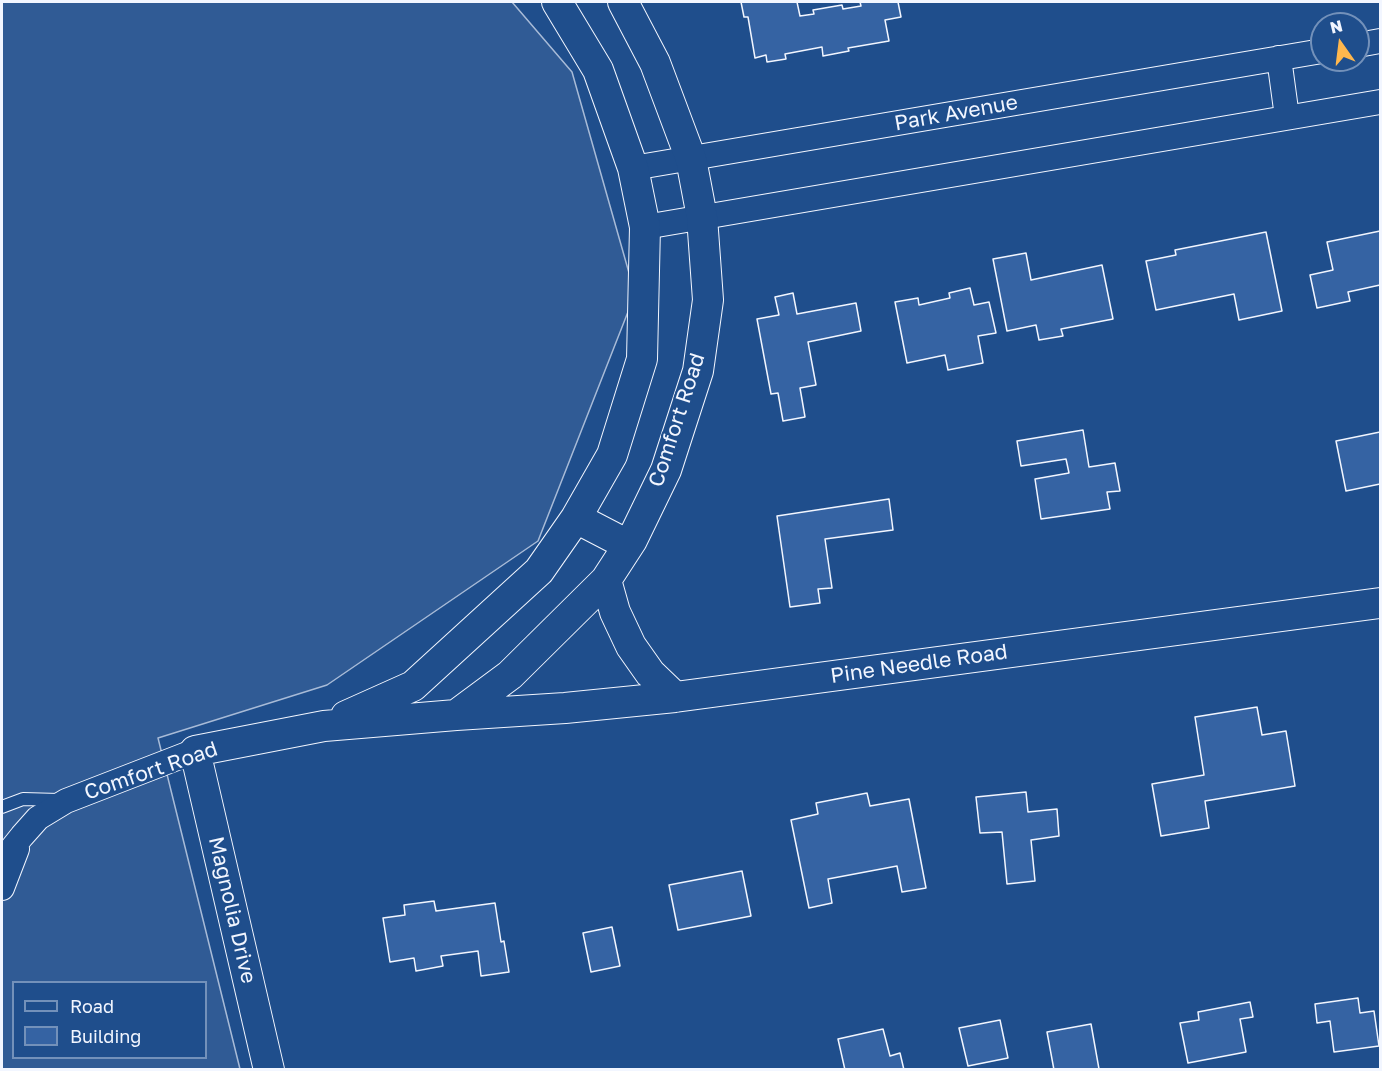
<!DOCTYPE html>
<style>
body{margin:0}
#map{position:relative;width:1382px;height:1071px;overflow:hidden;background:#1f4e8c;font-family:"Golos Text",sans-serif}
canvas{display:block}
.frame{position:absolute;inset:0;border:3px solid #f2f6ff;pointer-events:none}
.legend{position:absolute;left:12px;top:981px;width:195px;height:78px;box-sizing:border-box;background:#1f4e8c;border:2px solid #7391ba;margin:0;padding:8px 10px;list-style:none;font-size:18px;color:#f2f6ff}
.legend li{display:flex;align-items:center;gap:12px;height:30px}
.legend b{width:30px;border:2px solid #7391ba}
.north{position:absolute;left:1310px;top:12px;width:60px;height:60px;box-sizing:border-box;background:#1f4e8c;border:2px solid #7391ba;border-radius:50%;rotate:346deg;font-size:16px;font-weight:700;line-height:24px;text-align:center;color:#f2f6ff}
.north::after{content:'';display:block;margin:auto;width:21px;height:27px;background:#ffb74d;clip-path:polygon(50% 0,100% 100%,50% 72%,0 100%)}
</style>
<div id="map">
<canvas width="1382" height="1071"></canvas>
<div class="frame"></div>
<ul class="legend">
<li><b style="height:8px;background:#1f4e8c"></b>Road</li>
<li><b style="height:16px;background:#3563a3"></b>Building</li>
</ul>
<div class="north">N</div>
</div>
<script>
const ctx = document.querySelector('canvas').getContext('2d');
ctx.lineJoin = 'round';
function paint(path, color) { ctx.fillStyle = color; ctx.fill(path, 'evenodd'); }
const poly = rows => new Path2D(rows.map(r => 'M' + r).join(''));
function strokePath(path, color, width, dash) { ctx.strokeStyle = color; ctx.lineWidth = width; ctx.lineCap = dash ? 'butt' : 'round'; ctx.setLineDash(dash || []); ctx.stroke(path); }
function label(font, color, halo, rows, align = 'center') {
  ctx.font = font + ' "Golos Text",sans-serif'; ctx.lineWidth = 4.5; ctx.setLineDash([]); ctx.textBaseline = 'middle'; ctx.strokeStyle = halo; ctx.fillStyle = color; for (const [text, x, y, turn = 0] of rows) {
    ctx.save(); ctx.translate(x, y); ctx.rotate((+turn || 0) * Math.PI / 180); ctx.textAlign = isNaN(turn) ? turn : align; if (halo) ctx.strokeText(text, 0, 0); ctx.fillText(text, 0, 0); ctx.restore();
  }
}
const built = poly([
 [2,2,512,2,572,72,635,294,538,541,327,685,158,738,240,1069,2,1070,2,2],
 [14,982,206,982,206,1058,14,1058,14,982]
]);
const building = poly([
 [741,2,797,2,800,16,814,14,813,10,842,5,843,9,861,6,860,2,898,2,901,17,885,20,889,41,848,48,849,51,823,56,822,47,785,54,786,59,767,62,766,55,755,58,748,17,744,17,741,2],
 [1380,231,1380,285,1348,292,1350,301,1317,308,1310,275,1333,270,1327,242,1380,231],
 [1266,232,1282,311,1239,320,1234,294,1156,310,1146,261,1176,255,1175,250,1266,232],
 [1026,253,1031,280,1102,265,1113,319,1061,329,1063,336,1039,340,1036,325,1007,331,993,259,1026,253],
 [970,288,974,305,989,302,996,333,978,336,983,363,948,370,945,355,907,363,895,302,918,298,919,305,950,298,949,293,970,288],
 [793,293,797,314,856,303,861,331,808,342,816,385,800,388,805,417,783,421,778,393,771,394,757,319,779,315,775,297,793,293],
 [1083,430,1089,467,1115,463,1120,491,1107,492,1110,509,1041,519,1035,479,1069,473,1066,459,1021,466,1017,441,1083,430],
 [1380,432,1380,484,1346,491,1336,441,1380,432],
 [889,499,893,530,825,539,832,588,818,589,820,603,790,607,777,516,889,499],
 [1257,707,1262,735,1286,731,1295,786,1205,801,1209,828,1161,836,1152,784,1204,775,1195,717,1257,707],
 [1026,792,1028,812,1057,809,1059,836,1031,840,1035,881,1007,884,1002,832,980,833,976,797,1026,792],
 [867,793,870,806,909,799,926,888,902,892,897,866,828,879,832,903,809,908,791,820,818,814,816,803,867,793],
 [742,871,751,916,678,930,669,885,742,871],
 [434,901,436,911,495,903,501,942,504,941,509,972,481,976,478,951,441,956,443,966,416,971,414,958,390,962,383,918,405,915,404,905,434,901],
 [612,927,620,966,591,972,583,933,612,927],
 [1358,998,1360,1013,1374,1011,1379,1046,1334,1052,1330,1021,1317,1023,1315,1004,1358,998],
 [1250,1002,1253,1017,1240,1019,1246,1052,1188,1063,1180,1023,1199,1020,1198,1012,1250,1002],
 [1000,1020,1008,1058,968,1066,959,1028,1000,1020],
 [1091,1024,1099,1069,1054,1070,1047,1032,1091,1024],
 [883,1029,890,1056,900,1053,904,1070,845,1070,838,1039,883,1029]
]);
const service = poly([
 [2,807,23,799,59,800]
]);
const minor = poly([
 [1358,45,1380,41],
 [1279,58,1287,117],
 [633,168,1322,51],
 [645,227,1380,102],
 [2,861,22,836,38,818,66,801,195,751],
 [2,888,17,849]
]);
const tertiary = poly([
 [576,518,628,545],
 [606,580,615,612,631,646,650,673,675,697],
 [456,715,510,675,606,580,632,540,666,470,698,371,708,300,702,217,691,159,655,63,623,2],
 [346,716,413,686,539,571,576,518,612,455,642,359,645,227,633,168,598,70,557,2],
 [269,1070,195,751,324,726,456,715,565,708,675,697,1380,603]
]);
const streetNames = [
 ["Park Avenue",956,113,-10],
 ["Comfort Road",677,420,-72],
 ["Pine Needle Road",919,664,-8],
 ["Comfort Road",151,771,-19],
 ["Magnolia Drive",232,910,77]
];
paint(built, '#305b95');
strokePath(built, '#a8bbd7', 1.5);
paint(building, '#3563a3');
strokePath(building, '#f2f6ff', 1.5);
strokePath(service, '#f2f6ff', 14);
strokePath(minor, '#f2f6ff', 26);
strokePath(tertiary, '#f2f6ff', 32);
strokePath(service, '#1f4e8c', 12);
strokePath(minor, '#1f4e8c', 24);
strokePath(tertiary, '#1f4e8c', 30);
label('21px', '#f2f6ff', '#1f4e8c', streetNames);
</script>
